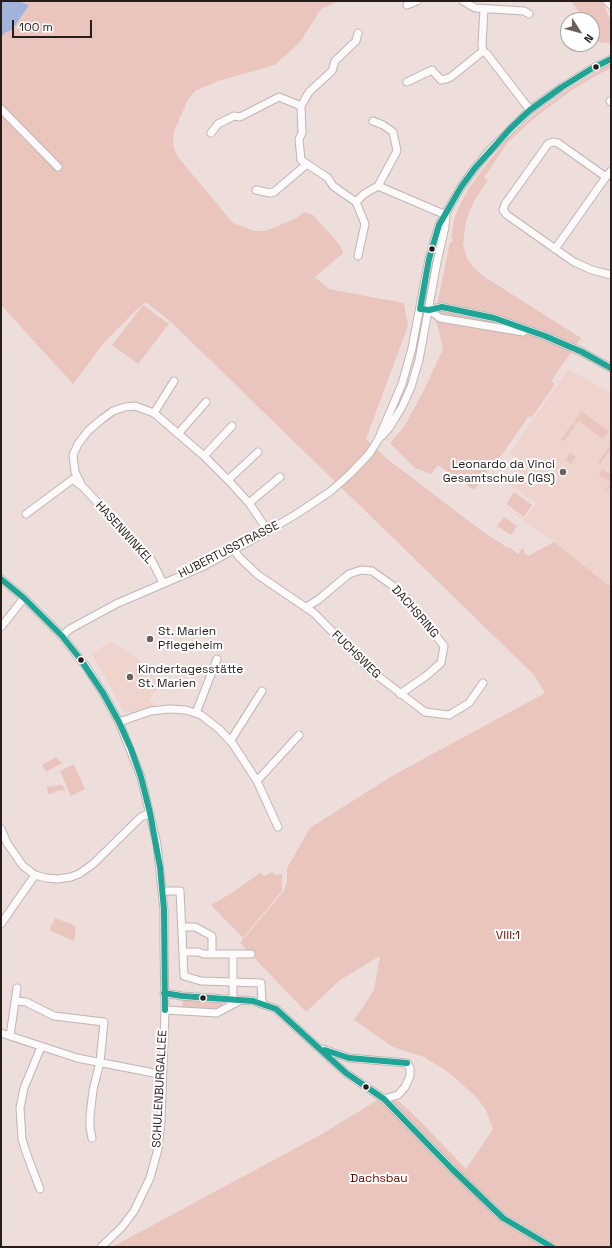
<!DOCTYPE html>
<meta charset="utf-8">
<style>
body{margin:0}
#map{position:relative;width:612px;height:1248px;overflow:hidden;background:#eddedb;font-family:"Space Grotesk",sans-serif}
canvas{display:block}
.frame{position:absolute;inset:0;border:2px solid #261c1a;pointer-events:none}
.north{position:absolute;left:560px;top:12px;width:40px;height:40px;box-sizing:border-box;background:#fff;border:1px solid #a8a4a3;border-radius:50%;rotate:126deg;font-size:11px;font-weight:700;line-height:16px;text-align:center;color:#261c1a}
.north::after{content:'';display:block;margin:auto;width:14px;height:18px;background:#6c605e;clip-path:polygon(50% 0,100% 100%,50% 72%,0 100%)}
.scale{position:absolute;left:12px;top:20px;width:80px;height:18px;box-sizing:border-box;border:2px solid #261c1a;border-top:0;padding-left:5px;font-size:12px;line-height:14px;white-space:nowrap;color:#261c1a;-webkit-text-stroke:3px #fff;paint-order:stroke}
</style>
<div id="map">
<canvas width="612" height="1248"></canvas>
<div class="frame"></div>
<div class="north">N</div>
<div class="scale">100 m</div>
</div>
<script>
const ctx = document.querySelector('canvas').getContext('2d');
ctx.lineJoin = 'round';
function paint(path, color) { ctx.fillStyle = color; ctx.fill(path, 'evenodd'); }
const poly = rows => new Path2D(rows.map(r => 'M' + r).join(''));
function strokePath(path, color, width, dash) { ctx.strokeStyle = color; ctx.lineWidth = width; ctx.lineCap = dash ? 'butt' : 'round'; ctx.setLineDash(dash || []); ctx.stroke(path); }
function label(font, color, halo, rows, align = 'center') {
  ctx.font = font + ' "Space Grotesk",sans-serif'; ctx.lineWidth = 4; ctx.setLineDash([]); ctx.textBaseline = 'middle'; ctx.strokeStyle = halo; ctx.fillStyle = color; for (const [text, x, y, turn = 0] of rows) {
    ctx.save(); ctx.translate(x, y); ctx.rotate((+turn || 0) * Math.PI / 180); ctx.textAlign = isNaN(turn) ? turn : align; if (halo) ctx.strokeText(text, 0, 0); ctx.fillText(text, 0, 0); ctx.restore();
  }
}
const built = poly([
 [568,369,611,393,611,587,554,542,501,505,502,504,524,520,536,503,508,483,522,462,510,453],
 [110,641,141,661,137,668,145,674,148,671,162,681,154,695,153,694,149,700,157,705,157,707,131,713,124,711,92,654]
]);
const green = poly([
 [1,1,339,1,321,9,300,42,275,65,218,81,195,91,189,98,174,131,173,144,177,156,233,223,254,231,265,231,295,219,304,212,313,215,340,245,343,253,315,277,329,289,404,303,408,326,366,439,386,458,482,531,508,548,509,547,518,554,522,548,525,550,523,552,528,556,554,542,611,587,611,1247,112,1247,322,1134,384,1096,400,1102,422,1123,466,1169,493,1129,486,1110,477,1098,453,1076,442,1068,424,1057,393,1047,354,1020,374,990,380,956,340,980,306,1012,240,943,283,892,287,882,287,868,310,828,392,776,545,693,534,675,171,322,146,302,138,308,103,344,73,384,1,305],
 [571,1,602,1,611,22,611,43,597,42,592,31,592,20,585,20],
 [611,63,611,68,597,75,572,90,538,115,508,142,484,178,488,180,474,201,466,221,463,244,467,258,473,267,483,276,581,338,551,381,555,384,532,417,529,416,496,463,494,462,474,490,438,465,431,474,415,468,390,443,404,427,423,392,443,349,435,315,450,242,452,242,453,239,451,238,454,220,460,204,470,187,485,166,506,140,536,113,570,88],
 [442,228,430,290,426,289,429,270],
 [143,305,169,324,138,364,112,345],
 [581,411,609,431,603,439,579,421,576,424,574,422],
 [572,424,575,426,564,441,561,439],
 [611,444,611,449,600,464,598,462],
 [570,453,576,457,571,464,565,460],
 [602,469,611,475,611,485,606,492,604,491,611,482,599,474],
 [514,492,532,505,524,517,506,504],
 [504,517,517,526,511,535,497,526],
 [56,757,62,763,46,772,42,765],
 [74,764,85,789,71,796,60,771],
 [62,785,65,790,56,791,55,793,48,794,47,787],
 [272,872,276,875,282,874,282,891,243,938,211,905,233,892,260,873,265,876],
 [55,918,76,926,74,941,49,930],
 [183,998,221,1001,223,1004,218,1010,182,1009]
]);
const water = poly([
 [1,1,18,1,29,5,12,30,6,32,1,37]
]);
const minor = poly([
 [463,1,475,8,524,11,529,14],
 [607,1,611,5],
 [407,5,417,1],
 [484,9,482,45,483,51,487,54,530,110],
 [407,82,432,70,441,80,446,79,451,77,483,51],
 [610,101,611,102],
 [301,106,302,133,299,139,301,160,328,178,333,186,356,202],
 [301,106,309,92,332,71,335,61,356,41,358,33],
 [1,109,58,167],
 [373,121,383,125,393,132,397,151,378,186],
 [211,133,218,124,234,116,240,117,279,97,301,106],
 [611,171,606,177,558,143,553,142,548,144,505,204,503,210,507,215,574,262,592,270,611,275],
 [256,190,270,193,274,192,307,164],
 [356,202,364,194,378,186,446,215],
 [356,202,365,224,358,256],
 [555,249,606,177],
 [426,310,442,307,494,318,545,336,582,352,611,368],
 [429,310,440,318,523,332],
 [154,413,174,381],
 [178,434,206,402],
 [382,436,389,428,402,407,411,387,419,360,437,262,445,227,446,215],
 [204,456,232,426],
 [228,480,258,452],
 [249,503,280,477],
 [26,514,73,479,80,485],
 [234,550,239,557,258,575,314,613,370,670,425,712,449,715,469,703,483,683],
 [1,579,24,598,62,636,87,668,103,693,119,722,141,777,157,844,164,910,164,947,165,1010,161,1121,158,1149,150,1178,134,1211,122,1227,101,1247],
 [163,583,152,561,82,486,75,472,73,455,78,444,88,431,102,419,113,411,125,407,135,406,154,413,204,456,228,480,249,503,268,531],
 [306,607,318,600,349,574,361,570,372,571,396,588,407,599,444,646,441,663,426,676,400,694],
 [1,627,24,598],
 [62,636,70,629,116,604,204,566,268,531,298,513,331,491,351,473,369,454,378,440,402,384,412,348,429,259,439,225,461,187,475,168,491,149,530,110,562,87,591,69,611,59],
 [196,713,217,659],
 [119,722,151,711,169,709,186,710,201,715,219,729,233,744,257,781,278,827],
 [231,740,262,691],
 [257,781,299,735],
 [1,829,7,843,23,866,35,875,46,878,58,879,71,877,79,874,93,864,141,817,150,813],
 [162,891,180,891,184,976,201,981,261,983,262,1003],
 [1,924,35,875],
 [182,927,195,927,212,936,212,954],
 [183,952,198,952,204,954,251,954],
 [164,993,182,996,253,1001,276,1009,346,1073,384,1099,452,1169,503,1218,552,1247],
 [233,1000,233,954],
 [16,1001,26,1002,54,1016,104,1022,100,1062,93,1090,90,1116,90,1128,92,1138],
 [165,1010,217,1013,239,1001],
 [1,1033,77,1058,154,1073,162,1073],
 [10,1036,17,988],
 [323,1049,349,1058,407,1063,410,1068,410,1076,405,1087,398,1095,384,1099],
 [40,1189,27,1155,22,1139,20,1108,24,1088,41,1047]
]);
const bus1 = poly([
 [611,59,591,69,562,87,530,110,510,129,475,168,461,187,439,225,429,259,420,309,429,310,442,307,494,318,545,336,582,352,611,368],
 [1,579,24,598,62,636,81,660,103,693,119,722,131,749,141,777,150,813,160,867,164,910,165,1010],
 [164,993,182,996,253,1001,276,1009,346,1073,384,1099,452,1169,503,1218,552,1247],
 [325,1050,349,1058,407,1063]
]);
const markers = [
 [596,67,3.5,"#261c1a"],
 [432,249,3.5,"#261c1a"],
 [563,472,4,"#6c605e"],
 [150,639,4,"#6c605e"],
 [81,660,3.5,"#261c1a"],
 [130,677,4,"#6c605e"],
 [203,998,3.5,"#261c1a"],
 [366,1087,3.5,"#261c1a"]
];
const poiNames = [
 ["Leonardo da Vinci",555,465,"right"],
 ["Gesamtschule (IGS)",555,479,"right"],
 ["St. Marien",158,632],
 ["Pflegeheim",158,646],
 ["Kindertagesstätte",138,670],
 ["St. Marien",138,684]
];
const streetNames = [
 ["HASENWINKEL",124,533,48],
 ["HUBERTUSSTRASSE",229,550,-27],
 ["DACHSRING",415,612,49],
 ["FUCHSWEG",356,655,44],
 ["SCHULENBURGALLEE",160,1089,-87]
];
const parkNames = [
 ["VIII:1",508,936],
 ["Dachsbau",379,1179]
];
paint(built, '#efd4ce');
paint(green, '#eac5be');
paint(water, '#a1b3da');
strokePath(minor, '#c1b5b3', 9);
strokePath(minor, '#fcfafa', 7);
strokePath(bus1, '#20a496', 6);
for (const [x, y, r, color] of markers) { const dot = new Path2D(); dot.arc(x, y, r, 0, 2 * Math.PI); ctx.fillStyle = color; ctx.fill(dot); strokePath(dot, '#fff', 1.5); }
label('12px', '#261c1a', '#fff', poiNames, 'left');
label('12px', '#261c1a', '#fff', streetNames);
label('12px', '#620b00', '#fff', parkNames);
</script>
